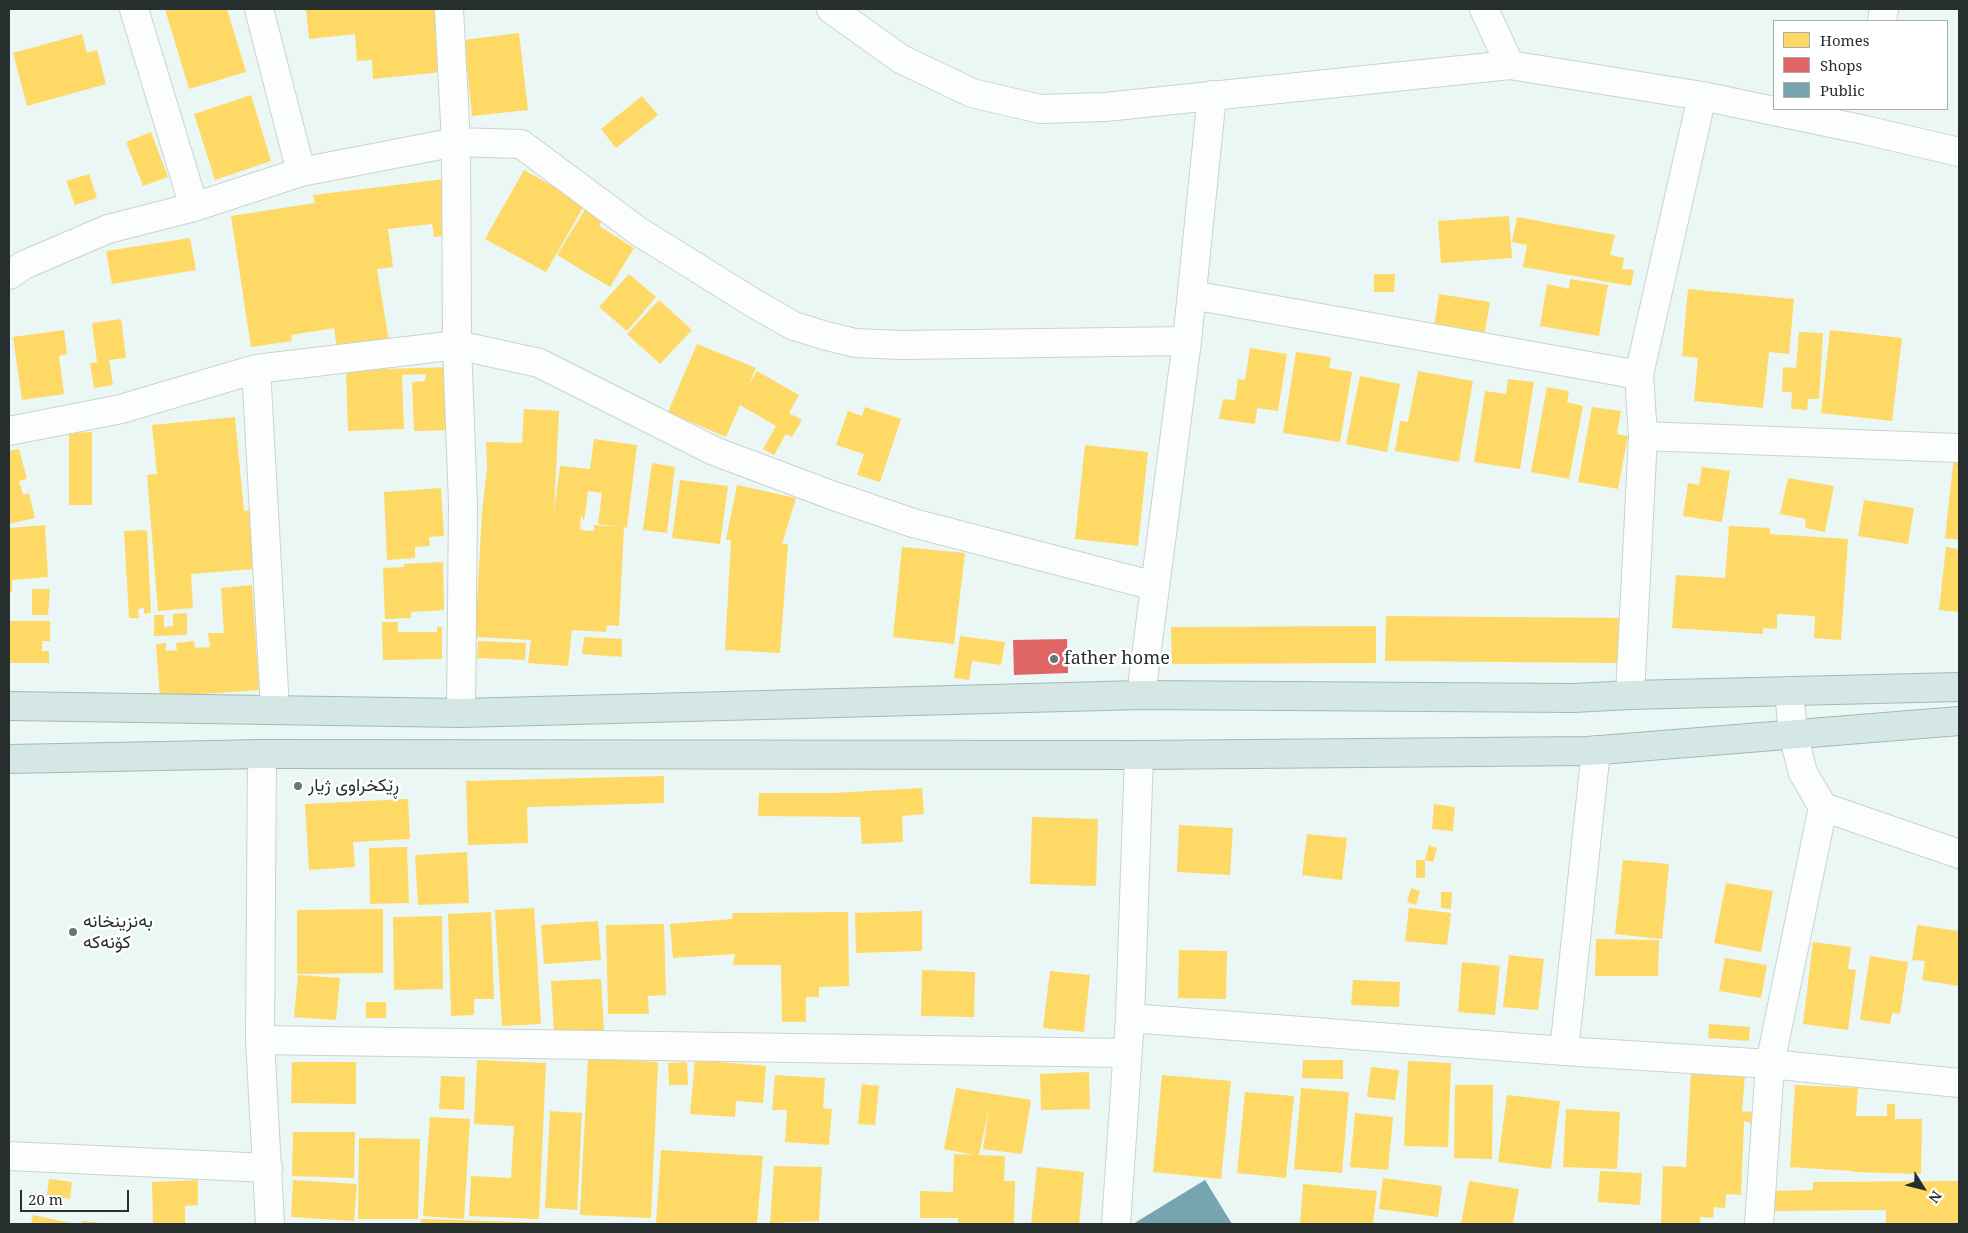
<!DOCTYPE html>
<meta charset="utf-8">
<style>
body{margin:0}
#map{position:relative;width:1968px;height:1233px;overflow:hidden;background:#ebf7f4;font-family:"Noto Serif",serif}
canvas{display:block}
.frame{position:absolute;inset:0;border:10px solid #262f2d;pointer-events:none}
.legend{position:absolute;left:1773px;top:20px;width:175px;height:90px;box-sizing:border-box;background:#fff;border:1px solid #a8acab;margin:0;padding:6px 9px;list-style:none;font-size:15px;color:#262f2d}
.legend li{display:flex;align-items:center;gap:10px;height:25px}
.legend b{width:25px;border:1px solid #a8acab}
.north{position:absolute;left:1898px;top:1163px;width:50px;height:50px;-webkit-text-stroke:4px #fff;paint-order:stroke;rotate:126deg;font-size:14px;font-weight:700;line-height:20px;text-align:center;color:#262f2d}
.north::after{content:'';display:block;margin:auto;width:18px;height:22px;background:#262f2d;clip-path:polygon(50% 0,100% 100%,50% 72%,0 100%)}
.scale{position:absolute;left:20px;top:1190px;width:109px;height:22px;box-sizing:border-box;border:2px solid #262f2d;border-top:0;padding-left:6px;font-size:15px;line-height:18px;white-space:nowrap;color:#262f2d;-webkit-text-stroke:4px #fff;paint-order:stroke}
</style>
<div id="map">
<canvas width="1968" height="1233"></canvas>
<div class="frame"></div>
<ul class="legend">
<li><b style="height:14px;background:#ffd966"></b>Homes</li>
<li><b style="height:14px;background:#e06666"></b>Shops</li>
<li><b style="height:14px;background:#76a5af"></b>Public</li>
</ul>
<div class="north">N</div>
<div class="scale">20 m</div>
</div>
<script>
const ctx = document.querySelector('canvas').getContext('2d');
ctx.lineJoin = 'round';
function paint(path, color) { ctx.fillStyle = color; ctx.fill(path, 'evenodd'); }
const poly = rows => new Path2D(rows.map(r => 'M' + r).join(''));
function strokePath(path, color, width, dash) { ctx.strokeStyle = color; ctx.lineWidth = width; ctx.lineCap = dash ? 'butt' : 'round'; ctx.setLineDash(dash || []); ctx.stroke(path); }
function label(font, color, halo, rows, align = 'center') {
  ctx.font = font + ' "Noto Serif",Vazirmatn,serif'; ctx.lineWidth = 5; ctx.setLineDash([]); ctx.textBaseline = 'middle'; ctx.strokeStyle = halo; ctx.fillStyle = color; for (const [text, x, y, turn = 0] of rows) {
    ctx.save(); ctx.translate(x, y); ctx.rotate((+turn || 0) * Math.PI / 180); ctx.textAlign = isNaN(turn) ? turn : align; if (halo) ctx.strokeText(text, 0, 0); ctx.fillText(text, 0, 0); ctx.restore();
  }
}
const homes = poly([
 [165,9,227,9,246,72,189,89],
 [306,9,435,9,442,72,373,79,372,60,357,61,355,34,309,39],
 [519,33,528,110,472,116,464,40],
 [82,34,87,53,97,50,106,84,27,106,13,53],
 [251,95,271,161,215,180,194,114],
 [642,96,658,115,616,148,601,129],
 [151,132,168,177,143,186,126,142],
 [524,170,585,204,546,272,485,239],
 [89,174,97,198,75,205,66,181],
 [445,179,451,235,434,237,432,224,388,229,393,267,377,269,389,341,337,350,334,328,291,335,292,341,251,347,231,216,315,203,313,195],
 [586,208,603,219,599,226,634,248,610,287,557,255],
 [1509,216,1512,258,1441,263,1438,221],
 [1517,217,1615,235,1610,255,1624,258,1622,269,1634,270,1631,286,1523,267,1527,245,1512,242],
 [190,238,196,270,112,284,106,251],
 [629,274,656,297,627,331,599,307],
 [1374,274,1395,274,1394,292,1374,292],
 [1570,279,1608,285,1599,336,1540,326,1547,284,1569,289],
 [1688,289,1794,299,1789,354,1769,352,1763,408,1694,401,1698,358,1682,356],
 [1439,294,1490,302,1484,336,1434,328],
 [659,300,692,330,660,364,627,334],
 [121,319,126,358,109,360,113,385,94,388,90,363,97,362,92,323],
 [64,330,67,354,59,356,64,394,22,400,13,337],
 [1830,330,1902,338,1892,421,1821,413],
 [1799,332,1823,333,1819,399,1808,399,1807,410,1791,409,1792,392,1782,392,1783,367,1796,368],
 [697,344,756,368,748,386,757,371,799,395,789,413,802,420,792,437,786,434,774,455,763,449,776,426,740,405,726,437,668,412],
 [1250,348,1287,354,1278,411,1257,408,1255,424,1219,419,1223,399,1235,400,1238,379,1245,380],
 [1296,352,1331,357,1329,368,1352,372,1340,442,1283,433],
 [455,367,457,430,414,431,412,382,425,381,426,374,402,375,404,429,348,431,346,370],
 [1418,371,1473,381,1459,462,1395,451,1400,421,1408,422],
 [1360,376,1400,384,1387,452,1346,444],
 [1508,379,1534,382,1520,469,1474,462,1485,391,1506,394],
 [1547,387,1569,391,1567,402,1583,406,1569,479,1531,472],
 [865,407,901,419,880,482,857,475,864,454,836,445,848,411,862,416],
 [1592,407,1621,411,1617,434,1628,436,1618,489,1578,482],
 [524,409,559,411,554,512,560,466,590,469,594,439,637,445,627,528,624,527,619,626,607,625,606,632,572,630,568,666,528,663,531,640,475,637,482,513,487,467,486,442,522,443],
 [588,491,602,493,598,524,620,527,594,525,594,531,580,530,581,515,584,521],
 [235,417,244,511,250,510,254,569,191,574,193,608,158,611,147,475,157,474,152,425],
 [92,432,92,505,69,505,69,433],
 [1085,445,1148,452,1138,546,1075,539],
 [19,449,27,479,19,481,23,495,29,493,35,518,9,524,9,451],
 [1954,457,1959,457,1959,540,1945,538],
 [652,463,675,467,667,533,643,530],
 [1702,467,1730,471,1722,522,1683,516,1688,483,1699,485],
 [1788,478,1834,486,1825,532,1805,528,1806,519,1780,514],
 [680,480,728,486,720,544,672,538],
 [737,485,796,498,782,544,788,544,780,653,725,650,731,540,726,540],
 [441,488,444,536,429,537,430,546,415,547,415,558,387,560,384,492],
 [1864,500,1914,508,1908,544,1858,536],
 [45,525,48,577,12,580,12,592,9,592,9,528],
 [1729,526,1770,528,1770,534,1848,539,1841,640,1814,638,1815,616,1777,614,1777,629,1763,628,1763,634,1672,628,1676,575,1725,578],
 [147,530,151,613,144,614,144,608,138,609,139,618,129,618,124,531],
 [902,547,965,553,954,644,893,637],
 [1946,547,1959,549,1959,612,1939,610],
 [443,562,444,610,411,612,411,618,385,619,383,568,404,567,404,564],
 [252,585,259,690,160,697,156,644,166,643,166,651,177,650,176,643,194,641,195,648,210,647,208,633,224,633,221,588],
 [32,589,50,589,48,615,32,615],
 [187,613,187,635,154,636,154,615,164,615,164,627,173,626,173,614],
 [1386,616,1623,618,1622,663,1385,661],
 [9,621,50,621,50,641,42,641,42,651,49,651,49,663,9,663],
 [382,622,398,622,398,632,437,632,437,627,442,627,442,659,383,660],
 [1376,626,1376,663,1172,664,1171,627],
 [960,636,1005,642,1001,665,972,661,969,680,954,678],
 [584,637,622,639,622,657,582,654],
 [478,641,526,643,525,660,477,658],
 [664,776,664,803,527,807,528,843,468,845,466,781],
 [922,788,924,814,902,816,903,842,862,844,860,817,758,816,759,793,832,793],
 [408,799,410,839,353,842,355,867,309,870,305,804],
 [1434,804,1455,807,1453,831,1432,829],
 [1032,817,1098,819,1096,886,1030,884],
 [1179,825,1233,828,1230,875,1177,872],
 [1307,834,1347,838,1342,880,1302,875],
 [1429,845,1437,848,1433,862,1425,860],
 [407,847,409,903,370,904,369,848],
 [467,852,469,903,418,905,415,855],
 [1416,860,1425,860,1425,878,1416,878],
 [1623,860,1669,864,1662,939,1615,934],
 [1726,883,1773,891,1761,952,1714,943],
 [1411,888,1420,891,1416,905,1407,902],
 [1441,892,1452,892,1451,909,1441,908],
 [534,908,541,1024,502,1026,495,910],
 [1409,908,1451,913,1447,945,1405,941],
 [383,909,383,973,297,974,297,910],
 [922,911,922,951,856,953,855,913],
 [491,912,494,999,474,999,474,1015,451,1016,448,914],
 [848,912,849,986,819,987,819,997,806,997,806,1022,782,1022,781,965,733,965,735,954,673,958,670,924,732,919,733,913],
 [442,916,443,989,394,990,393,917],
 [598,921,601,960,544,964,541,925],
 [664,924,666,995,648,996,649,1014,608,1014,606,925],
 [1917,925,1959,931,1959,986,1922,980,1925,961,1912,960],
 [1596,939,1659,940,1658,976,1595,976],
 [1813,942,1851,947,1848,969,1856,970,1848,1030,1803,1024],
 [1179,950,1227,951,1226,999,1178,998],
 [1509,955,1544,959,1538,1010,1503,1007],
 [1870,956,1908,962,1900,1014,1892,1013,1890,1024,1860,1020],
 [1725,958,1767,965,1761,998,1719,991],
 [1462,962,1500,966,1495,1015,1458,1012],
 [922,970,975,972,974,1017,921,1016],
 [1050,971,1090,975,1084,1032,1043,1028],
 [298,975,340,978,336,1020,294,1017],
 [601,979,604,1030,554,1032,551,981],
 [1353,980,1400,982,1399,1007,1351,1005],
 [366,1002,386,1002,386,1018,366,1018],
 [1709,1024,1750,1027,1749,1041,1708,1038],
 [588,1058,658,1062,651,1218,580,1215],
 [477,1060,546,1063,539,1219,469,1216,471,1176,511,1178,514,1126,474,1124],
 [695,1060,766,1066,763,1103,736,1101,735,1117,690,1114],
 [1303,1060,1343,1060,1343,1079,1302,1078],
 [1408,1061,1451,1063,1448,1147,1404,1146],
 [292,1062,356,1062,356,1104,291,1103],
 [687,1062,688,1085,669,1085,668,1063],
 [1371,1067,1399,1070,1395,1100,1367,1097],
 [1691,1071,1745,1075,1742,1111,1752,1112,1751,1123,1744,1121,1741,1195,1726,1194,1725,1208,1714,1207,1713,1218,1700,1217,1700,1224,1661,1224,1663,1166,1686,1167],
 [1089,1072,1090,1109,1041,1110,1040,1074],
 [775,1075,825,1078,823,1108,832,1109,829,1145,785,1142,787,1110,772,1110],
 [1162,1075,1231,1081,1221,1179,1153,1172],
 [441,1076,465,1077,464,1110,439,1109],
 [862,1084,879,1086,875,1125,858,1124],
 [1455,1085,1493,1085,1492,1159,1454,1158],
 [1795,1085,1858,1088,1856,1116,1887,1116,1887,1104,1895,1104,1895,1119,1922,1119,1921,1174,1853,1172,1853,1171,1790,1167],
 [956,1088,1031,1100,1022,1154,983,1149,989,1107,979,1155,1005,1156,1004,1181,1015,1181,1014,1224,958,1224,958,1218,920,1218,920,1191,953,1192,954,1154,974,1155,944,1149],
 [1301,1088,1349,1092,1342,1173,1294,1169],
 [1245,1092,1294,1096,1286,1178,1237,1173],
 [1507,1095,1560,1101,1551,1169,1498,1162],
 [1566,1109,1620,1112,1617,1169,1563,1167],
 [550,1111,582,1113,577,1210,545,1208],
 [1355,1113,1393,1117,1388,1170,1350,1167],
 [430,1117,470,1119,464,1219,423,1216],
 [293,1132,355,1132,354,1178,292,1176],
 [359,1138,420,1139,418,1219,358,1219],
 [661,1150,763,1156,757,1224,656,1224],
 [774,1166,822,1167,819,1221,770,1223],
 [1037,1167,1084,1172,1079,1224,1031,1224],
 [1600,1171,1642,1173,1640,1205,1598,1202],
 [1383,1178,1442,1186,1438,1217,1379,1209],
 [49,1179,72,1182,70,1199,47,1195],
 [198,1180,198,1205,185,1206,185,1224,153,1224,152,1182],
 [293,1180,357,1184,354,1221,291,1217],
 [1469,1181,1519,1189,1513,1224,1461,1224],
 [1959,1181,1959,1224,1886,1224,1886,1210,1773,1211,1773,1191,1813,1190,1813,1182],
 [1303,1184,1377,1191,1373,1224,1300,1224],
 [33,1215,71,1223,71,1224,31,1224],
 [421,1219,550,1223,550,1224,421,1224],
 [82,1221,102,1223,102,1224,82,1224]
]);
const shops = poly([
 [1067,639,1068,673,1014,675,1013,640]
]);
const public = poly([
 [1205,1180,1232,1224,1133,1224]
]);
const street = poly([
 [134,9,194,207],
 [259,9,301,172],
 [449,9,456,142,457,345,463,504,461,713],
 [831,9,901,59,972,93,1040,109,1105,107,1510,65,1702,96,1865,130,1959,152],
 [1484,9,1510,65],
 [1882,21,1884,9],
 [9,275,24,265,108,229,194,207,301,172,456,142,521,144,638,231,755,304,794,326,823,335,855,343,901,345,1187,341],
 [1192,295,1639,375],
 [256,369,275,709],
 [9,431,121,409,256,369,457,345,539,363,714,451,834,496,913,523,1155,586],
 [1643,436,1959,448],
 [1789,691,1793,734,1803,773,1823,807,1959,854],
 [1141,695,1187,341,1212,95],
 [1630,695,1643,436,1639,375,1702,96],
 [262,754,260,1040,270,1224],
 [1130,1018,1564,1051,1770,1064,1959,1083],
 [260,1040,1127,1053],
 [1564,1051,1596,750],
 [9,1156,268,1168],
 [1116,1224,1130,1018,1139,755],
 [1759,1224,1770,1064,1823,807]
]);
const highway = poly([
 [9,706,461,713,1141,695,1574,698,1630,695,1959,687],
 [9,759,262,754,1139,755,1588,751,1959,721]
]);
const markers = [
 [1054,659,5,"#6b7573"],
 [298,786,5,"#6b7573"],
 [73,932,5,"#6b7573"]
];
const poiNames = [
 ["father home",1064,659],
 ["ڕێکخراوی ژیار",308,786],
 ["بەنزینخانە",83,922],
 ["کۆنەکە",83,943]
];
paint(homes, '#ffd966');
paint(shops, '#e06666');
paint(public, '#76a5af');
strokePath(street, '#c9d3d0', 30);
strokePath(highway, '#a2bab6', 30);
strokePath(street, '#fcfefd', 28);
strokePath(highway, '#d4e7e4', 28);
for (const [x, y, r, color] of markers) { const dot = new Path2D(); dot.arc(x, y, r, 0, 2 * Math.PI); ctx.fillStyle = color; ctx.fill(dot); strokePath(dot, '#fff', 2); }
label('18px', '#262f2d', '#fff', poiNames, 'left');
</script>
